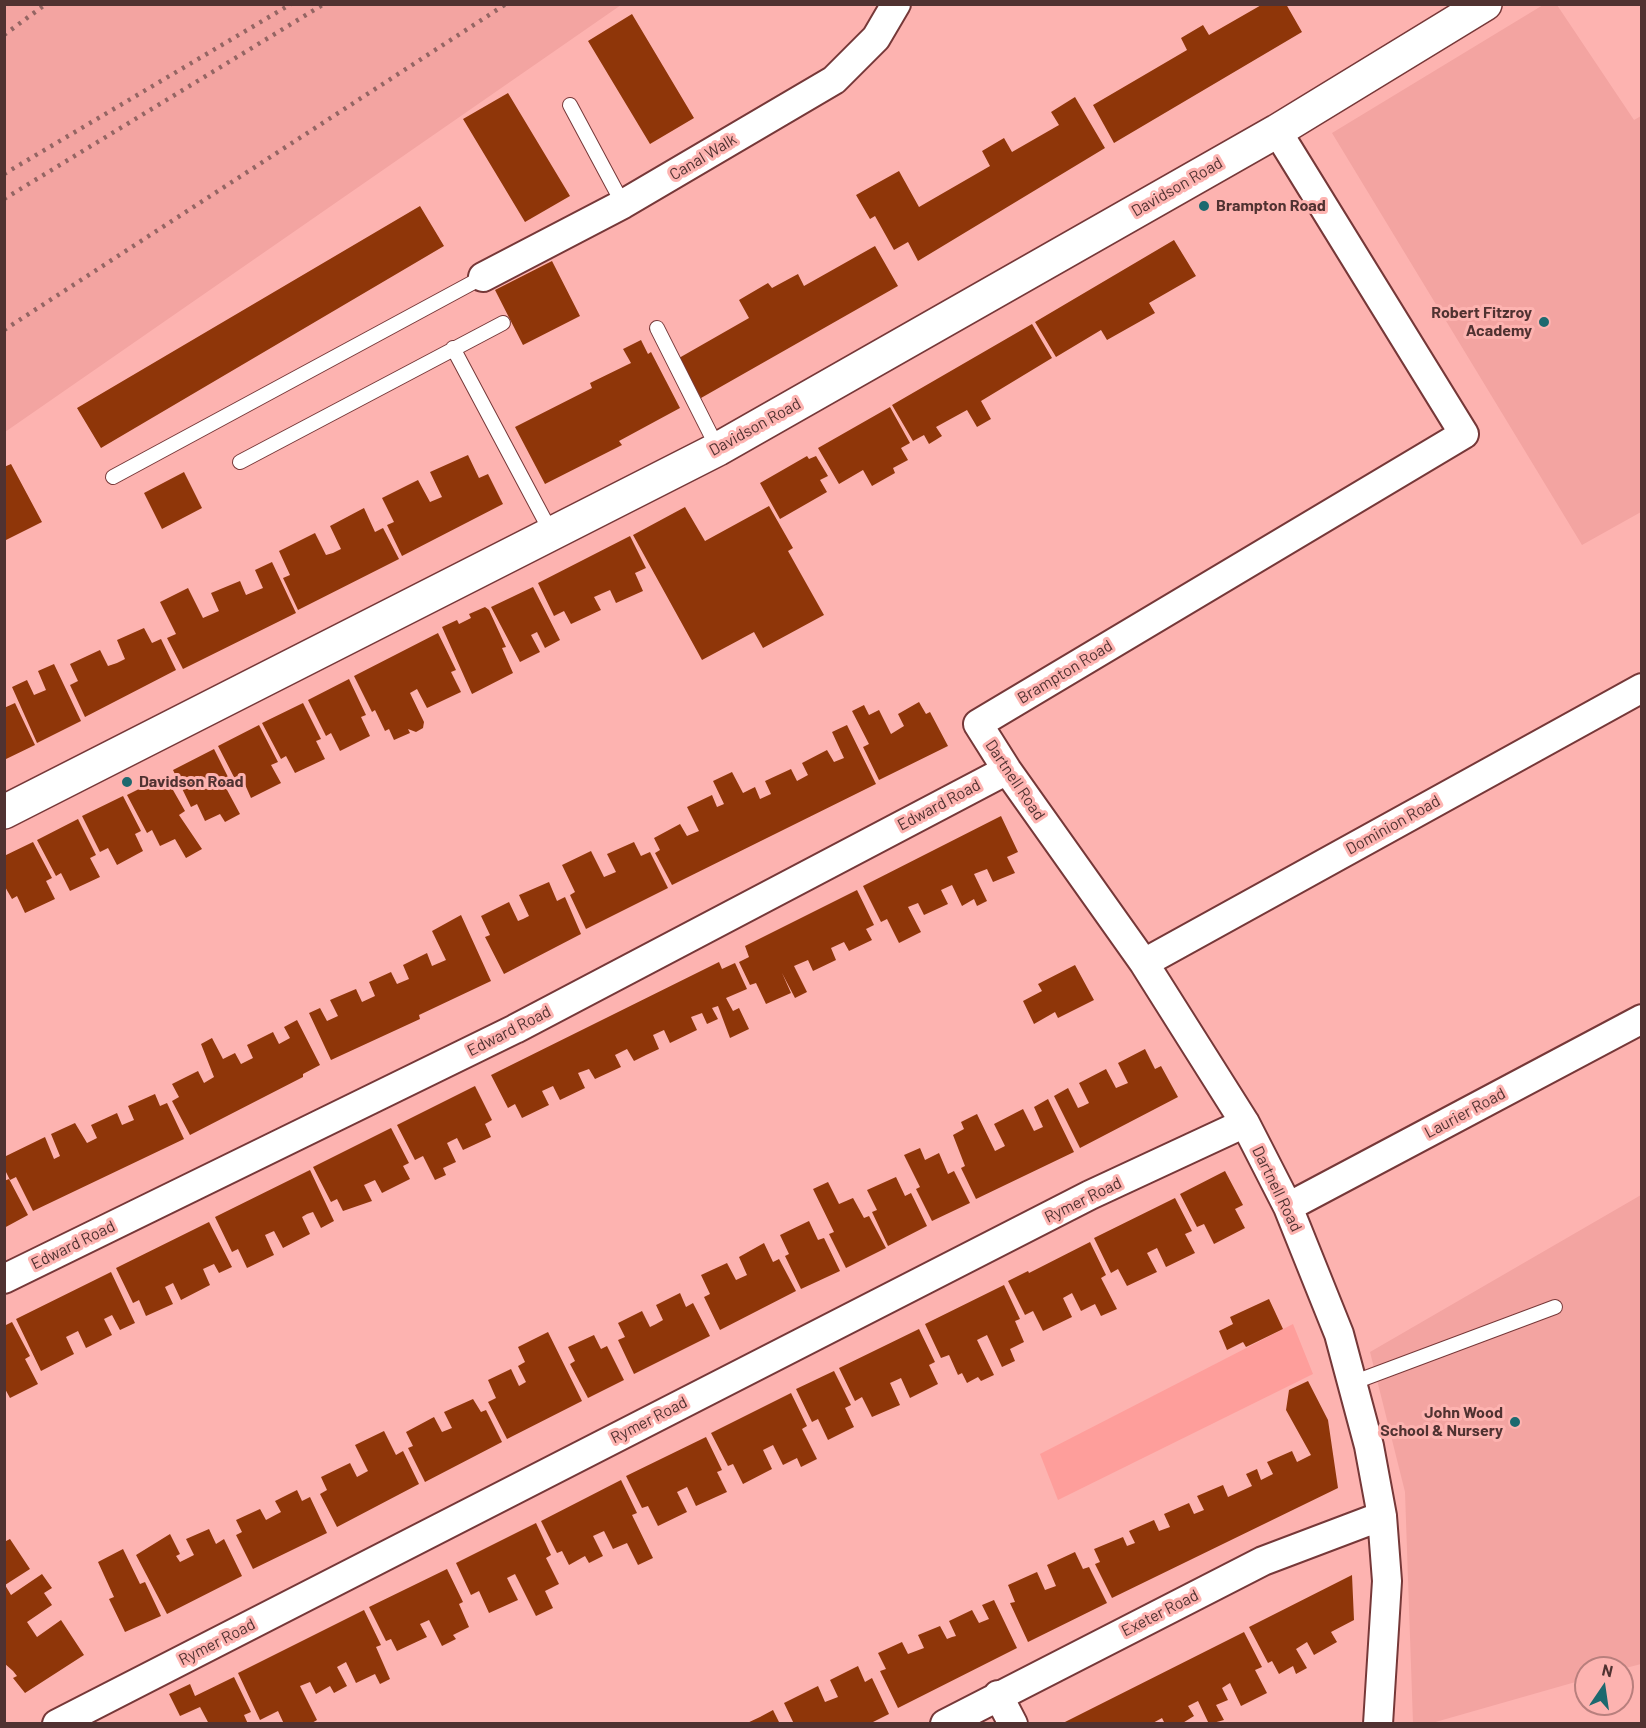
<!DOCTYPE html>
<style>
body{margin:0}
#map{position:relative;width:1646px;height:1728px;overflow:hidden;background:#fdb3b0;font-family:Barlow,sans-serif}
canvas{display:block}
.frame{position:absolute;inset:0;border:6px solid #503231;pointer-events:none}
.north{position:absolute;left:1574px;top:1656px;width:60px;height:60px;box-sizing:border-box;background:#fdb3b0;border:2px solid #b87f7d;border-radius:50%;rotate:13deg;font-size:16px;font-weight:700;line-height:24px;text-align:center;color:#503231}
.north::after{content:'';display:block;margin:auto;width:21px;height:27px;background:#1d696f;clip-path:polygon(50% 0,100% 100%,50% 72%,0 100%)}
</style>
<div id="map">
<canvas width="1646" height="1728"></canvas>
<div class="frame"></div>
<div class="north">N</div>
</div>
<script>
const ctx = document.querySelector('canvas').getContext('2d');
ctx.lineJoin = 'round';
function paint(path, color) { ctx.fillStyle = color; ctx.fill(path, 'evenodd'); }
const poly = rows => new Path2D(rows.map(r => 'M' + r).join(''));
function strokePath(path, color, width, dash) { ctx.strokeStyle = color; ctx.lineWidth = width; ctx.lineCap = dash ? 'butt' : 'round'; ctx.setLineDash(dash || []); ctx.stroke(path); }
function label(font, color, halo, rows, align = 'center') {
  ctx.font = font + ' Barlow,sans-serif'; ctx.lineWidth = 6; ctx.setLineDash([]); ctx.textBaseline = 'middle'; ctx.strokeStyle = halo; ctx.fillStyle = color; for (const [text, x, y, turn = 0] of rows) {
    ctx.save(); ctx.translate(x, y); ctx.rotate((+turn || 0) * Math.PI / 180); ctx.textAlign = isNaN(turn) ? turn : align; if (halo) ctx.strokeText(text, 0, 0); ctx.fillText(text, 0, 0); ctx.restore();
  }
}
const built = poly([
 [5,4,621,4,621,5,5,432],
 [1543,5,1557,5,1634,120,1641,116,1641,512,1582,545,1332,133],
 [1641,1195,1641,1664,1622,1669,1586,1668,1586,1679,1432,1723,1413,1723,1405,1492,1370,1352]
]);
const green = poly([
 [1293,1324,1313,1374,1058,1500,1040,1454]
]);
const building = poly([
 [1263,4,1286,4,1302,32,1114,143,1093,105,1187,50,1181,38,1203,25,1209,35],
 [632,14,694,118,650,144,588,41],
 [508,93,570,196,525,222,463,119],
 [1075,97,1105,148,918,261,908,242,894,250,875,216,870,219,856,195,899,171,919,207,990,166,982,151,1004,138,1012,152,1059,125,1051,112],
 [420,206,444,246,101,448,77,408],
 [1174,240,1196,276,1149,303,1155,313,1107,340,1101,330,1056,357,1035,322],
 [875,246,898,286,701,398,679,358,749,318,739,300,768,283,772,288,798,274,804,286],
 [552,261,580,316,523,345,495,290],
 [1032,324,1052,358,981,401,991,419,977,427,967,410,936,427,942,436,929,444,924,435,913,441,892,405],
 [641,340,648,354,651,352,680,408,619,441,622,445,545,484,515,427,592,388,590,383,631,363,623,349],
 [890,407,910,443,901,448,908,460,893,468,895,473,872,486,863,470,839,484,818,448],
 [468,455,479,478,488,474,503,504,402,556,387,525,394,522,382,498,418,480,430,502,442,497,430,472],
 [807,456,809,459,816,456,828,476,820,480,827,492,780,519,760,483],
 [11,464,42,522,4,541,4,467],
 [184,472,202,508,162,529,144,493],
 [769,506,793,548,788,551,824,615,763,648,754,632,702,660,633,535,685,507,705,541],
 [364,508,375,532,383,528,399,559,298,610,283,578,290,575,279,551,315,533,326,555,333,553,341,549,330,526],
 [630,536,646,568,635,573,643,591,616,603,610,590,594,597,601,610,571,624,564,611,554,616,538,583],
 [272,562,296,613,183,669,167,638,176,634,160,602,188,588,203,618,219,611,211,593,240,581,246,595,263,588,255,570],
 [533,587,560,640,545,648,537,632,531,635,540,652,520,662,491,607],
 [485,607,489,610,506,647,502,648,513,673,472,694,442,627,457,620,459,624,471,618,469,614],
 [144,628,152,643,161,639,176,670,85,717,70,685,78,681,70,664,100,650,108,666,117,663,125,659,117,640],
 [438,633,456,670,451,672,461,692,427,708,417,689,410,693,424,722,423,728,416,732,408,729,410,733,394,740,389,729,385,731,375,710,372,712,354,676],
 [54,664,81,721,37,743,12,687,27,680,34,695,46,690,38,671],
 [349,679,366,715,361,717,370,736,340,751,331,733,326,736,308,700],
 [919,702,926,714,930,712,948,746,879,780,863,747,869,744,852,711,864,705,869,715,879,710,891,734,904,726,898,714],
 [15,703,35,745,4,760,4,708],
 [303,703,321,739,316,741,325,759,295,773,286,756,281,759,262,723],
 [259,725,278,762,271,765,281,783,251,798,243,780,237,783,218,746],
 [847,725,876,784,672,885,655,853,660,850,654,838,680,824,687,836,699,831,687,807,712,795,717,807,724,804,713,781,732,772,743,793,755,787,760,799,771,794,765,781,791,769,797,781,808,775,802,763,827,750,834,762,844,758,832,732],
 [214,749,232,785,226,788,240,814,225,822,220,814,205,821,197,804,191,807,173,770],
 [165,776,185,811,179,815,202,849,186,858,175,839,160,846,152,830,147,833,127,795],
 [123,796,141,831,135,834,143,851,117,865,108,848,100,852,82,816],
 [1001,816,1018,852,1007,857,1015,873,993,882,987,869,974,874,987,901,977,906,974,899,962,906,952,885,941,890,948,904,924,915,918,903,908,907,921,932,899,943,887,919,881,922,863,886],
 [78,819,96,855,90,858,100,877,70,891,61,873,56,876,37,840],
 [33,842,52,878,46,881,55,899,25,913,17,896,12,899,4,885,4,856],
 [634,842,641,856,650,852,668,888,586,929,570,895,575,892,562,865,591,851,604,877,616,872,607,854],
 [549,882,557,901,565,897,581,934,504,974,485,937,490,935,481,916,509,902,518,921,523,919,529,916,519,895],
 [857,890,874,925,866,929,872,940,849,951,844,942,831,948,836,960,813,971,808,960,794,966,807,992,795,998,782,973,791,993,766,1004,756,983,750,985,739,962,749,957,745,946],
 [461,915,491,981,419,1015,420,1019,331,1060,309,1013,320,1008,327,1021,338,1016,330,1000,356,989,362,1002,375,996,369,982,391,972,397,984,409,979,403,965,427,953,432,966,446,960,432,931],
 [719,962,722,969,735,963,747,989,726,998,733,1011,739,1008,749,1029,730,1038,718,1006,712,1008,718,1019,707,1024,702,1013,691,1017,697,1030,670,1043,664,1030,653,1035,659,1049,646,1055,634,1061,627,1049,615,1055,621,1067,595,1079,589,1069,578,1073,585,1088,560,1100,553,1086,542,1091,549,1105,522,1118,515,1104,508,1108,491,1075],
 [1075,965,1094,1000,1058,1018,1055,1012,1034,1024,1023,1001,1042,991,1038,984],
 [297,1020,320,1065,303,1074,303,1077,190,1135,172,1101,179,1097,172,1084,198,1071,204,1083,214,1077,201,1044,212,1038,223,1059,235,1053,241,1064,253,1058,247,1045,273,1032,279,1044,290,1038,284,1027],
 [1145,1049,1155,1069,1161,1066,1178,1097,1080,1148,1054,1096,1068,1088,1078,1108,1083,1106,1089,1103,1079,1083,1106,1069,1116,1088,1128,1083,1118,1063],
 [475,1086,492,1120,485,1124,491,1137,463,1150,457,1138,447,1143,456,1162,443,1168,446,1175,435,1180,423,1156,415,1160,397,1125],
 [155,1094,160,1106,167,1103,184,1139,33,1211,16,1177,10,1180,4,1168,4,1157,45,1137,54,1159,60,1156,51,1134,75,1123,87,1143,97,1138,91,1125,117,1113,122,1125,134,1120,128,1106],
 [1048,1099,1074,1152,976,1199,961,1168,965,1166,953,1135,964,1129,961,1122,977,1114,995,1151,1005,1146,994,1124,1023,1109,1034,1131,1043,1127,1034,1107],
 [391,1128,409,1163,403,1166,410,1179,382,1193,375,1180,364,1185,372,1201,343,1211,337,1199,331,1202,313,1167],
 [920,1148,925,1160,939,1153,948,1174,954,1171,970,1203,932,1221,916,1189,920,1187,904,1155],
 [310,1170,334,1221,321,1228,313,1212,307,1214,302,1217,310,1234,283,1248,274,1231,265,1235,274,1255,247,1268,238,1249,232,1252,215,1217],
 [1225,1171,1243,1205,1235,1209,1245,1228,1214,1244,1204,1224,1197,1227,1180,1194],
 [896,1177,905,1196,911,1193,927,1226,888,1246,872,1212,877,1210,867,1190],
 [9,1179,28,1215,4,1228,4,1181],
 [828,1182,839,1204,853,1198,864,1218,869,1216,886,1248,846,1268,829,1234,834,1232,813,1189],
 [1175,1198,1192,1231,1185,1234,1195,1253,1166,1267,1157,1248,1147,1253,1157,1272,1127,1286,1118,1269,1111,1273,1094,1238],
 [809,1221,818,1240,824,1238,840,1271,801,1289,785,1256,789,1254,780,1235],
 [209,1222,232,1267,219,1273,214,1264,203,1269,210,1285,181,1300,173,1283,165,1287,173,1304,146,1316,139,1300,133,1303,116,1268],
 [1090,1242,1106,1275,1101,1278,1117,1309,1101,1316,1095,1304,1081,1311,1072,1293,1063,1298,1072,1317,1043,1331,1033,1311,1025,1315,1008,1281,1028,1271,1029,1273],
 [764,1243,773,1262,779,1259,796,1291,720,1330,704,1297,710,1294,701,1275,727,1263,736,1280,747,1275,739,1257],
 [111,1272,135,1323,120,1330,112,1315,104,1319,112,1335,86,1348,78,1331,66,1337,74,1354,41,1371,16,1319],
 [1004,1285,1020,1319,1015,1321,1024,1342,1010,1349,1015,1361,1002,1367,987,1335,977,1340,994,1375,981,1381,978,1377,967,1383,962,1373,958,1375,949,1355,941,1358,925,1324],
 [680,1293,686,1307,693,1303,710,1336,634,1374,618,1340,625,1337,618,1323,642,1311,650,1327,656,1324,663,1320,656,1305],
 [1269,1299,1283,1329,1246,1347,1243,1342,1227,1350,1219,1331,1233,1324,1230,1317],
 [12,1322,30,1356,25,1359,38,1384,10,1398,4,1387,4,1326],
 [919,1329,935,1362,929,1365,938,1384,910,1398,901,1378,890,1383,900,1405,872,1417,862,1397,855,1401,839,1368],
 [548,1332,582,1401,507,1439,488,1402,496,1398,488,1380,511,1369,519,1386,526,1382,518,1366,525,1362,518,1347],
 [594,1335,601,1349,607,1346,624,1380,588,1398,570,1364,575,1361,568,1347],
 [834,1371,851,1405,845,1408,854,1427,828,1440,818,1419,812,1422,796,1389],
 [1308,1381,1328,1420,1338,1488,1112,1598,1095,1564,1100,1562,1094,1549,1123,1537,1127,1546,1135,1543,1129,1531,1154,1520,1159,1531,1170,1527,1164,1514,1189,1503,1194,1514,1204,1510,1197,1496,1223,1485,1228,1497,1252,1486,1246,1474,1257,1469,1261,1480,1273,1474,1267,1462,1292,1451,1297,1462,1311,1455,1286,1410,1289,1390],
 [791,1393,807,1426,802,1429,817,1459,801,1467,797,1458,783,1465,773,1445,763,1450,772,1469,743,1484,733,1464,728,1466,711,1433],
 [473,1399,481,1412,486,1410,502,1442,425,1482,408,1448,413,1446,406,1432,434,1417,442,1432,452,1428,444,1412],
 [384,1431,396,1455,403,1451,419,1484,337,1527,320,1494,327,1490,321,1477,350,1463,357,1477,368,1471,355,1445],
 [706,1437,722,1470,717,1472,727,1492,696,1506,687,1487,677,1492,687,1512,658,1526,648,1506,642,1508,626,1476],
 [621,1480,637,1513,632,1515,653,1558,638,1565,627,1543,613,1549,604,1531,593,1536,603,1556,589,1563,585,1556,569,1565,562,1551,557,1553,541,1521],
 [297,1490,302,1501,310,1497,327,1533,253,1569,236,1535,242,1532,236,1520,260,1509,266,1520,281,1512,275,1501],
 [536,1523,551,1555,546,1558,559,1584,545,1591,553,1608,536,1616,515,1574,507,1578,518,1600,489,1613,479,1591,471,1595,456,1563],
 [209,1529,216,1544,224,1539,242,1576,167,1614,136,1555,170,1534,180,1554,176,1556,180,1562,194,1555,186,1539],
 [10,1539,30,1569,5,1585,11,1595,42,1574,52,1588,44,1593,52,1605,27,1622,37,1637,61,1620,84,1655,25,1693,13,1678,17,1676,13,1671,4,1663,4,1542],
 [123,1549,140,1584,145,1582,161,1616,125,1632,109,1599,114,1597,98,1562],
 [1075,1552,1083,1569,1089,1567,1107,1603,1028,1642,1010,1603,1015,1602,1008,1585,1037,1572,1045,1590,1056,1586,1047,1565],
 [447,1569,463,1602,459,1604,469,1627,453,1635,456,1639,442,1646,429,1620,420,1624,427,1637,397,1651,391,1639,386,1641,369,1607],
 [1352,1575,1354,1620,1331,1632,1337,1642,1314,1655,1307,1642,1296,1649,1307,1668,1296,1674,1293,1666,1279,1674,1272,1661,1268,1663,1249,1627],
 [994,1600,1017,1648,898,1708,880,1671,886,1669,878,1653,902,1642,908,1654,924,1648,918,1635,940,1626,947,1639,952,1637,956,1636,949,1621,972,1610,979,1623,989,1619,982,1605],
 [364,1610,381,1645,376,1647,390,1679,380,1684,375,1674,356,1683,346,1662,337,1667,347,1686,334,1693,330,1686,316,1694,310,1682,300,1686,317,1720,310,1724,284,1724,278,1711,260,1720,238,1673],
 [1244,1632,1262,1667,1255,1670,1267,1693,1241,1706,1230,1683,1222,1688,1228,1700,1216,1705,1224,1720,1209,1724,1198,1701,1188,1706,1194,1716,1181,1724,1165,1724,1162,1718,1151,1724,1061,1724],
 [858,1666,865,1682,872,1678,889,1714,869,1724,794,1724,784,1703,818,1686,825,1702,838,1697,830,1680],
 [234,1677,251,1712,244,1715,248,1724,209,1724,200,1707,180,1716,169,1694,190,1684,195,1696],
 [773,1710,780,1724,745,1724,760,1717]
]);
const service = poly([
 [570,105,623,204],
 [657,328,718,449],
 [453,348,552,534],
 [240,462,503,323],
 [113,477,483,277],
 [1352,1383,1555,1307]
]);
const minor = poly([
 [1277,131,1464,434,978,724,1007,770,1144,963,1245,1123,1288,1207,1339,1334,1369,1446,1382,1516,1387,1581,1378,1724],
 [483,277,623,204,834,80,876,38,896,4],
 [1144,963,1642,688],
 [1288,1207,1642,1019],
 [4,1279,515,1029,1007,770],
 [998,1695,1013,1724],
 [57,1724,1090,1195,1245,1123],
 [945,1724,1263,1561,1382,1516]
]);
const tertiary = poly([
 [4,812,718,449,1277,131,1485,4]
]);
const rail = poly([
 [4,35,46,4],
 [4,174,291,4],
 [4,199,324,4],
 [4,330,506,4]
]);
const markers = [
 [1204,206,6,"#1d696f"],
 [1544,322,6,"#1d696f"],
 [127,782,6,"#1d696f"],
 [1515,1422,6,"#1d696f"]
];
const streetNames = [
 ["Canal Walk",703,157,-31],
 ["Davidson Road",1177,187,-30],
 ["Davidson Road",755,427,-29],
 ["Brampton Road",1065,672,-31],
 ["Dartnell Road",1015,780,56],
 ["Edward Road",939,805,-28],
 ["Dominion Road",1393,825,-29],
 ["Edward Road",509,1031,-27],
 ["Laurier Road",1465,1113,-28],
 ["Dartnell Road",1277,1189,64],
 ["Rymer Road",1083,1200,-26],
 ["Edward Road",73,1245,-26],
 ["Rymer Road",649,1420,-27],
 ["Exeter Road",1160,1613,-27],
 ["Rymer Road",217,1642,-27]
];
const poiNames = [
 ["Brampton Road",1216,206],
 ["Robert Fitzroy",1532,313,"right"],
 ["Academy",1532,331,"right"],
 ["Davidson Road",139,782],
 ["John Wood",1503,1413,"right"],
 ["School & Nursery",1503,1431,"right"]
];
paint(built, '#f3a4a1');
paint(green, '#fe9e9b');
paint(building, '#8f3609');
strokePath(service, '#763838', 16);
strokePath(minor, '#763838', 32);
strokePath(tertiary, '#763838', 36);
strokePath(service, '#fff', 14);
strokePath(minor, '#fff', 28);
strokePath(tertiary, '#fff', 33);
strokePath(rail, '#946563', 4.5, [3, 6]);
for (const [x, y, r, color] of markers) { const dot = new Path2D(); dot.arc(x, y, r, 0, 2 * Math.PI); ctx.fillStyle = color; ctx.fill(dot); strokePath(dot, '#fdb3b0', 2); }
label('16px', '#503231', '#fdb3b0', streetNames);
label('bold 16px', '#503231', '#fdb3b0', poiNames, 'left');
</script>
